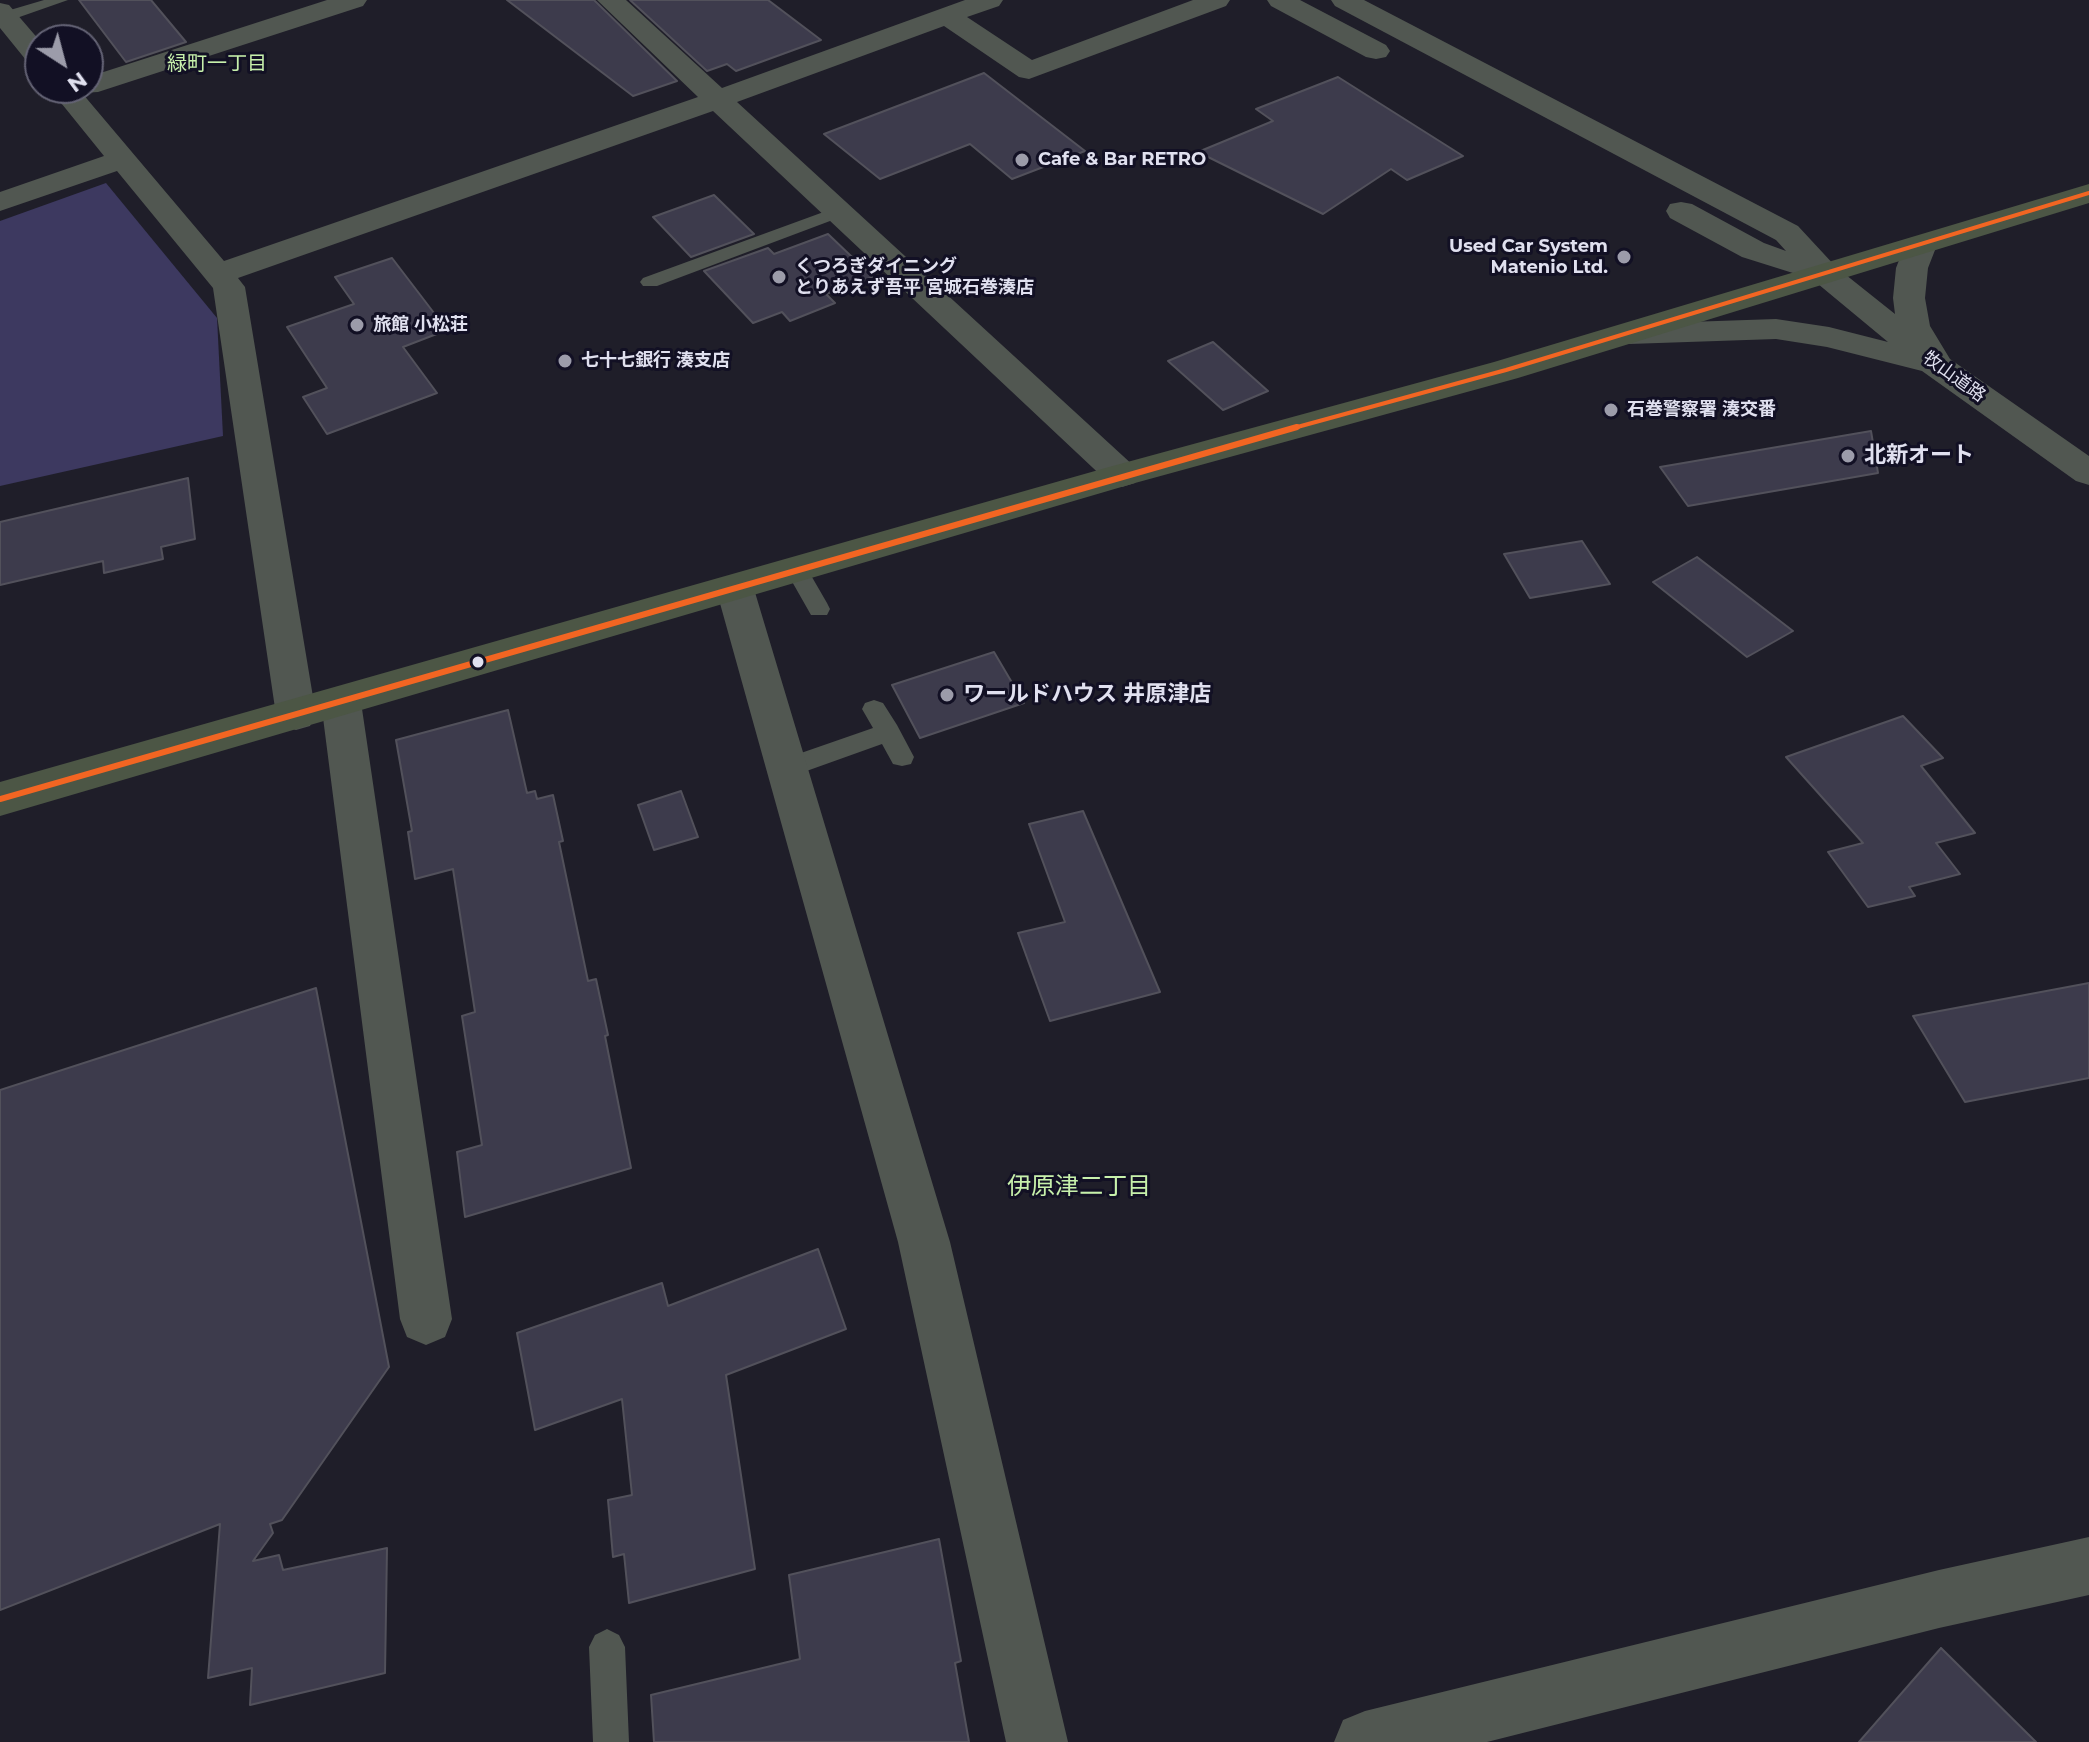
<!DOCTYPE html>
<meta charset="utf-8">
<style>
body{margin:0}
#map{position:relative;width:2089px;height:1742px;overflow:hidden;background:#1f1e29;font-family:Montserrat,sans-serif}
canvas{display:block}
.north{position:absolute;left:24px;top:24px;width:80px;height:80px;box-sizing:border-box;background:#121024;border:2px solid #646375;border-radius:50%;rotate:144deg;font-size:22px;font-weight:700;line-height:32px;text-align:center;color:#e0e0ef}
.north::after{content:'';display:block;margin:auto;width:28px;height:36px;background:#9c9caa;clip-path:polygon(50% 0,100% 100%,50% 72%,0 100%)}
</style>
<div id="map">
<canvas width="2089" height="1742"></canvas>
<div class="north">N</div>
</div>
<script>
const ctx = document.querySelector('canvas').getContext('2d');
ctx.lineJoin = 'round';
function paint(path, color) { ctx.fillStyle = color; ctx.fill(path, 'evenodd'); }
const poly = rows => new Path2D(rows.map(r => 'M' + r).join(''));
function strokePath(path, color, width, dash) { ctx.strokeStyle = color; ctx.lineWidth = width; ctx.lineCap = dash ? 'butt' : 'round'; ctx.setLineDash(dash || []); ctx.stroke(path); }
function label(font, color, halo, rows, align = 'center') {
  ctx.font = font + ' Montserrat,"Noto Sans JP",sans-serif'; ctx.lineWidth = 6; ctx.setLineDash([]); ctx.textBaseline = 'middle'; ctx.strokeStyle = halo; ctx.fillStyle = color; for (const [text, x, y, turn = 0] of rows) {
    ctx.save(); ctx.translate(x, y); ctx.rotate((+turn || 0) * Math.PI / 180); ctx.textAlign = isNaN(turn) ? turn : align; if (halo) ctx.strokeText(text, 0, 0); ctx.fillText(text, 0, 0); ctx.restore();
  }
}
const green = poly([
 [106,183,217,318,223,436,0,486,0,221]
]);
const building = poly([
 [79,0,151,0,186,42,126,62,79,0],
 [507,0,594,0,677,81,633,96,507,0],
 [630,0,768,0,821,40,736,71,727,64,707,71,630,0],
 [984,73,1085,151,1012,179,970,144,880,179,824,134,984,73],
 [1338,77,1463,156,1407,180,1391,169,1323,214,1198,152,1273,121,1256,109,1338,77],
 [714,195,754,234,691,257,653,217,714,195],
 [828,234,873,277,826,294,835,303,790,321,782,312,753,323,704,271,768,248,774,254,828,234],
 [392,258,447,330,403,347,437,393,327,434,303,397,327,388,287,327,354,304,335,277,392,258],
 [1213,342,1268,391,1223,410,1168,361,1213,342],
 [1871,431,1878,473,1688,506,1660,467,1871,431],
 [188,478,195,539,161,547,163,559,104,573,103,561,0,585,0,522,188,478],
 [1582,541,1610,584,1530,598,1504,554,1582,541],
 [1697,557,1793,631,1747,657,1653,582,1697,557],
 [994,652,1024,703,920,738,892,685,994,652],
 [508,710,527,793,535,791,537,799,553,795,563,841,559,842,588,981,596,979,608,1035,605,1036,631,1168,465,1217,457,1152,482,1145,462,1016,475,1012,453,869,415,879,408,832,412,831,396,740,508,710],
 [1903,716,1943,758,1921,766,1975,833,1936,843,1960,874,1909,887,1915,896,1868,907,1828,852,1863,843,1786,757,1903,716],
 [681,791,698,837,654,850,638,805,681,791],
 [1083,811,1160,992,1050,1021,1018,933,1065,922,1029,824,1083,811],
 [2089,983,2089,1078,1965,1102,1913,1016,2089,983],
 [316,988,389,1367,282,1520,270,1524,273,1533,253,1561,279,1555,283,1570,387,1548,385,1673,250,1705,252,1668,208,1678,220,1524,0,1610,0,1090,316,988],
 [818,1249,846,1329,726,1375,755,1569,629,1603,624,1554,613,1557,608,1500,632,1495,622,1399,535,1430,517,1333,662,1283,668,1306,818,1249],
 [939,1539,961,1661,955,1663,969,1742,654,1742,651,1695,800,1659,789,1575,939,1539],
 [1941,1648,2036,1742,1859,1742,1941,1648]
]);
const service = poly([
 [44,0,68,0,11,20,0,21,0,13,44,0],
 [840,206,849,211,846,215,657,286,643,286,640,282,643,278,840,206],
 [797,563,805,565,827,603,830,609,827,615,811,615,786,571,789,565,797,563],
 [874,700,883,703,897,725,914,757,911,764,902,766,893,764,882,744,787,778,778,775,775,768,778,761,873,728,862,709,865,703,874,700],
 [607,1629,619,1635,625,1647,629,1742,593,1742,589,1647,595,1635,607,1629]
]);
const minor = poly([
 [327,0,367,0,363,6,98,92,82,93,224,261,698,97,597,0,626,0,722,88,965,0,1003,0,999,6,967,17,1032,60,1193,0,1230,0,1226,6,1029,79,1019,77,944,26,737,102,1135,467,1140,475,1135,483,1122,487,1109,483,713,111,238,278,245,287,316,715,310,726,296,730,282,726,276,715,213,288,117,171,0,211,0,192,104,156,49,88,88,88,88,77,327,0],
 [0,3,9,5,40,41,40,67,30,65,0,28,0,3],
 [735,575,749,579,754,589,950,1242,1068,1742,1006,1742,898,1242,716,589,721,579,735,575],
 [341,687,355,691,361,702,452,1319,445,1337,426,1345,407,1337,400,1319,321,702,327,691,341,687],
 [2089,1537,2089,1595,1939,1628,1487,1742,1334,1742,1343,1720,1365,1711,1939,1570,2089,1537]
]);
const tertiary = poly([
 [1267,0,1300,0,1386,45,1390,51,1386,57,1376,59,1366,57,1271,6,1267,0],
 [1331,0,1364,0,1798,226,1836,267,1895,314,1893,298,1896,268,1905,245,1910,238,1921,236,1932,238,1937,245,1928,268,1925,298,1930,326,1950,359,2089,456,2089,485,2076,481,1922,371,1827,347,1776,339,1629,344,1617,341,1612,334,1617,327,1629,324,1776,319,1829,327,1888,342,1812,279,1742,257,1670,218,1666,211,1670,204,1681,202,1692,204,1764,243,1786,251,1776,240,1335,6,1331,0]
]);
const trunk = poly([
 [2089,184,2089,203,1518,378,1135,483,0,816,0,782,1109,467,1494,362,2089,184]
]);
const bus1Far1 = poly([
 [1290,429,1506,370,2089,193]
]);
const bus1 = poly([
 [0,799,1297,427]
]);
const markers = [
 [1022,160,8,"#9c9caa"],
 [1624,257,8,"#9c9caa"],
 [779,277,8,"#9c9caa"],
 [357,325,8,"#9c9caa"],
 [565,361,8,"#9c9caa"],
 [1611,410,8,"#9c9caa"],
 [1848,456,8,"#9c9caa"],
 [478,662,7,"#e0e0ef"],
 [947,695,8,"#9c9caa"]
];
const farPoinames = [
 ["Cafe & Bar RETRO",1038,160],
 ["Used Car System",1608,247,"right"],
 ["Matenio Ltd.",1608,268,"right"],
 ["くつろぎダイニング",795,267],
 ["とりあえず吾平 宮城石巻湊店",795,288],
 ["旅館 小松荘",373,325],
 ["七十七銀行 湊支店",581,361],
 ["石巻警察署 湊交番",1627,410]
];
const farStreetnames = [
 ["牧山道路",1954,377,36]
];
const farNeighbourhoodnames = [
 ["緑町一丁目",217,64]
];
const poiNames = [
 ["北新オート",1864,456],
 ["ワールドハウス 井原津店",963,695]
];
const neighbourhoodNames = [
 ["伊原津二丁目",1079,1187]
];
paint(green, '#3d3960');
paint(building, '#3d3b4c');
strokePath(building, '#52515b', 2);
paint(service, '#515751');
paint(minor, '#515751');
paint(tertiary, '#515751');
paint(trunk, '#4c5645');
strokePath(bus1Far1, '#f26522', 4);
strokePath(bus1, '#f26522', 6);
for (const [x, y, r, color] of markers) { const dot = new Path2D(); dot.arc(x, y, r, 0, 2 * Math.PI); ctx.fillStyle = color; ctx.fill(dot); strokePath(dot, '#121024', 3); }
label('bold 18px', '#e0e0ef', '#121024', farPoinames, 'left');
label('18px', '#e0e0ef', '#121024', farStreetnames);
label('20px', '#c7f0ab', '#121024', farNeighbourhoodnames);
label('bold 22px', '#e0e0ef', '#121024', poiNames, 'left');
label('24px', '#c7f0ab', '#121024', neighbourhoodNames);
</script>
